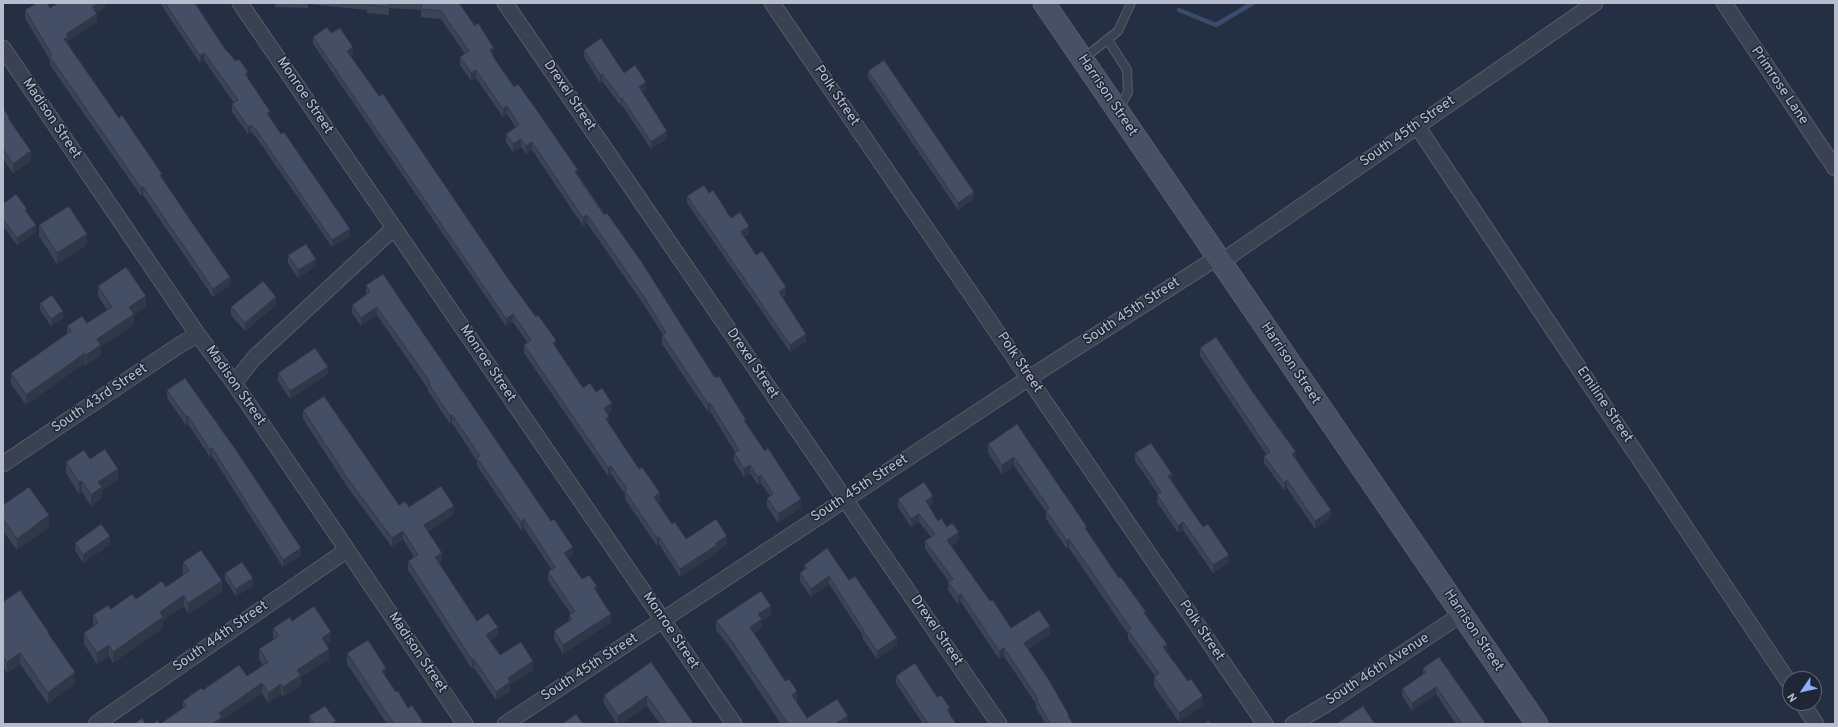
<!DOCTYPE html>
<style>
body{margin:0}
#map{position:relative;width:1838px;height:727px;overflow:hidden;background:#252f43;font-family:Overpass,sans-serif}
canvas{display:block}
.frame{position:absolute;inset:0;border:4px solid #b7bdcc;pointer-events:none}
.north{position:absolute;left:1782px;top:671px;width:40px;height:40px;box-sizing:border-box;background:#1f2737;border:1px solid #5c6373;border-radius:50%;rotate:236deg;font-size:11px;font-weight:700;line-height:16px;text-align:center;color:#b7bdcc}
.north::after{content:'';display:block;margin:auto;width:14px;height:18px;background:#8daefb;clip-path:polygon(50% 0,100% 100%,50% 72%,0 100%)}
</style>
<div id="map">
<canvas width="1838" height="727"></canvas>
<div class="frame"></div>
<div class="north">N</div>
</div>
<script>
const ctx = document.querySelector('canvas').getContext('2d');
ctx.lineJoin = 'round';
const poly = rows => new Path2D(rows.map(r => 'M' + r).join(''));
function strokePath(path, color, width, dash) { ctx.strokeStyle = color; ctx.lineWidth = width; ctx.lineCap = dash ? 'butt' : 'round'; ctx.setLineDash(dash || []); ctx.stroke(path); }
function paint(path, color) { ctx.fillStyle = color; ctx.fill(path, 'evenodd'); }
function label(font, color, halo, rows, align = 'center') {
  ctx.font = font + ' Overpass,sans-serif'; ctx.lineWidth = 3; ctx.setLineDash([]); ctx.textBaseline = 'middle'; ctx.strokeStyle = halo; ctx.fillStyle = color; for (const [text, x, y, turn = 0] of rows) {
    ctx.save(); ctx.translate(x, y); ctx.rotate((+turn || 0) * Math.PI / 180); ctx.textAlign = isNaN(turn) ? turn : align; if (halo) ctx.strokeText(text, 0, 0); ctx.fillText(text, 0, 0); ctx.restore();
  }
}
const stream = poly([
 [1179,10,1216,25,1253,3]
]);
const service = poly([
 [1108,40,1127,70,1128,92,1118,110],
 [1083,59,1118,31,1131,3]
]);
const minor = poly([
 [240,3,734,724],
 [505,3,999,724],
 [772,3,1265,724],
 [1724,3,1835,168],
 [3,48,198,335,234,383,465,724],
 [1417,126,1790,684],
 [1221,262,1595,3],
 [234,383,255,357,394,228],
 [3,464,181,344,198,335],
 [1802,703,1816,724],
 [96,724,347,550],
 [505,724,1029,378,1218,257],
 [1293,724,1330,702,1462,614]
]);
const secondary = poly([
 [1044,3,1537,724]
]);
const wall = poly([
 [105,3,105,7,96,13,97,22,68,41,68,44,119,118,162,177,230,285,213,297,143,195,141,196,50,65,50,60,25,18,25,10],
 [160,3,195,3,225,49,248,79,270,118,350,236,332,247,256,137,251,132,248,134,232,112,232,104,234,103,204,60,200,63],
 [275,3,459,3,494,56,493,56,494,58,578,175,746,422,801,507,778,523,767,506,767,498,770,496,761,483,758,485,750,473,744,477,734,461,734,453,735,452,710,411,708,412,662,344,662,335,663,335,644,305,587,223,583,226,532,150,526,154,521,147,513,152,506,142,506,134,516,128,507,114,503,117,476,78,471,81,460,65,460,57,465,54,441,19,421,17,421,10,389,8,389,15,367,13,367,10,308,4,308,8,275,7],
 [331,33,353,54,351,56,507,277,583,388,596,392,612,411,608,414,609,424,660,501,657,502,672,524,686,539,727,544,717,551,717,553,680,577,659,544,657,546,625,499,625,494,611,474,608,476,524,353,524,345,528,343,513,322,506,326,313,44,313,37],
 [584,50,624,73,646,90,642,92,667,139,651,149,622,105,621,106,602,81,600,83,584,57],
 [868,71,974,199,958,210,868,78],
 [3,108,31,161,13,173,3,159],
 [709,193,731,218,749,234,744,237,756,255,786,294,783,297,806,341,790,352,687,203,687,196],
 [3,204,36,232,17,245,3,226],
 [39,225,87,245,57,264,39,236],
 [288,255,316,266,298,278,288,263],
 [366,285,573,555,568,559,582,579,597,592,611,622,563,654,554,639,554,631,569,621,569,615,571,614,548,581,548,572,552,570,524,528,521,530,477,466,477,461,452,423,450,424,428,391,428,389,377,315,361,326,352,313,352,305,366,294],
 [98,286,146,307,134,315,134,325,101,346,101,355,86,365,85,363,26,405,11,384,11,373,67,334,67,326,87,323,107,310,98,296],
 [40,303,63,318,51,326,40,310],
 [276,305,245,331,231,315,231,307],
 [1200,348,1296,459,1331,517,1315,529,1287,488,1284,490,1264,463,1264,456,1266,454,1200,356],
 [278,373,328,374,290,399,278,381],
 [167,390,301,556,283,567,212,456,210,457,188,424,186,425,167,398],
 [303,410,399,505,454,514,428,532,442,562,439,563,477,621,498,636,490,641,500,655,533,670,510,685,510,691,496,700,474,668,472,669,408,570,408,561,414,557,403,539,392,547,348,488,303,419],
 [1017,424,1087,531,1119,578,1146,615,1167,652,1203,705,1179,722,1154,686,1154,677,1155,676,1128,639,1128,634,1069,548,1067,549,1046,519,1046,512,1014,466,1002,474,988,453,988,444],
 [1135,453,1172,481,1203,527,1229,562,1213,573,1183,530,1178,533,1157,502,1158,494,1135,461],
 [90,459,118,480,102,491,102,498,91,506,82,492,79,494,66,473,66,462],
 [898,499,933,504,929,507,938,521,947,527,959,540,951,546,990,601,1011,628,1050,634,1028,649,1073,724,1046,724,1036,708,1036,704,1004,656,999,659,961,602,958,604,948,590,948,582,949,582,925,549,925,541,931,537,919,522,911,527,898,507],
 [3,505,49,527,17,550,3,531],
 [75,543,110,544,83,563,75,550],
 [183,562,222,592,188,614,184,606,163,620,163,628,113,663,109,656,97,664,84,644,84,633,93,627,93,615,111,609,166,587,184,575,183,573],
 [804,565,849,580,897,645,877,659,863,639,863,636,829,584,811,597,800,581,800,573,804,570],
 [225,573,253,586,236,596,225,580],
 [3,602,49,635,75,683,48,704,20,664,7,673,3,667],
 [771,615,762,621,762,628,754,633,797,700,796,701,807,718,848,724,781,724,731,649,716,630,716,621],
 [292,621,331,641,326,644,329,659,301,677,301,685,283,697,281,694,268,703,262,693,222,720,222,724,160,724,183,708,183,701,203,690,247,676,263,665,259,659,259,649,274,639,273,637,273,628],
 [347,653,386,678,396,692,408,708,424,724,387,724,347,664],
 [651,662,694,724,660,724,647,706,621,724,617,724,604,704,604,695],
 [1423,668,1486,724,1456,724,1436,694,1412,711,1402,696,1402,689,1423,675],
 [896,676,937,697,956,724,923,724,896,683],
 [309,716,336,724,309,724]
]);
const shadedWall = poly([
 [99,3,105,3,105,7,92,15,92,7],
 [97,14,97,22,68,41,68,45,64,39,66,34],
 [353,47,353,54,347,58,347,51],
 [494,48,494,56,490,58,490,50],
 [204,53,204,60,200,63,200,56],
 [476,70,476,78,471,81,471,73],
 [248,72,248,80,245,74],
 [602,74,602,81,600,83,600,75],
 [646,82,646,90,639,94,639,87],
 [622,98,622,105,621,106,621,99],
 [507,106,507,114,503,117,503,109],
 [270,111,270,118,267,113],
 [251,125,251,132,248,134,248,127],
 [667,131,667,139,651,149,651,142],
 [521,139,521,147,513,152,513,144],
 [532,142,532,150,526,154,526,146],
 [31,151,31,161,13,173,13,164],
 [143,187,143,195,141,196,141,188],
 [974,192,974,199,958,210,958,203],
 [587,215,587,223,583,226,583,218],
 [36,225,36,232,17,245,17,238],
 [749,226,749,234,741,239,741,232],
 [350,229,350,236,332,247,332,240],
 [87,234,87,245,57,264,57,253],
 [316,259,316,266,298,278,298,270],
 [230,277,230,285,213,297,213,289],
 [786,287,786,294,779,299,779,292],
 [146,296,146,307,134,315,134,325,101,346,101,355,86,365,86,355,97,339,129,307],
 [276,297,276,305,245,331,245,323],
 [377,307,377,315,361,326,361,318],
 [63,311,63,318,51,326,51,319],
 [513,314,513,322,506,326,506,319],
 [806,334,806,341,790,352,790,345],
 [556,340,556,348,553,343],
 [85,353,85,363,26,405,26,395],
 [328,367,328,374,290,399,290,391],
 [612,403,612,411,604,416,604,408],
 [710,403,710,411,708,412,708,404],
 [452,415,452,423,450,424,450,416],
 [188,416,188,424,186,425,186,417],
 [609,416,609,424,606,419],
 [212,448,212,456,210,457,210,450],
 [1296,452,1296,459,1292,462,1292,454],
 [1014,457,1014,466,1002,474,1002,465],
 [750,465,750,473,744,477,744,469],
 [611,466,611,474,608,476,608,468],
 [118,469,118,480,102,491,102,498,91,506,91,495,98,482],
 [1172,474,1172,481,1168,484,1168,476],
 [761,475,761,483,758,485,758,477],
 [1287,480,1287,488,1284,490,1284,483],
 [82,481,82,492,79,494,79,482],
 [660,493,660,501,654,505,654,497],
 [933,496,933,504,926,509,926,501],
 [801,499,801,507,778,523,778,514],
 [454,506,454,514,424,534,424,525],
 [1331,510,1331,517,1315,529,1315,521],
 [919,514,919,522,911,527,911,519],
 [49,515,49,527,17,550,17,539],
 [524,519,524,528,521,530,521,522],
 [1183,522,1183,530,1178,533,1178,526],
 [403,531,403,539,392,547,392,538],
 [959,532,959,540,947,548,947,540],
 [110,536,110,544,83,563,83,555],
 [727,536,727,544,717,551,717,553,680,577,680,569,716,543],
 [659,537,659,544,657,546,657,538],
 [1069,539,1069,548,1067,549,1067,541],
 [573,547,573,555,564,562,564,553],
 [301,548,301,556,283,567,283,560],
 [442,553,442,562,435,566,435,557],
 [1229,555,1229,562,1213,573,1213,565],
 [829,576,829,584,811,597,811,589],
 [253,578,253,586,236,596,236,589],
 [222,581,222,592,188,614,188,603],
 [597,586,597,594,594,588],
 [961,594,961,602,958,604,958,596],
 [184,595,184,606,163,620,163,628,113,663,113,652,160,612],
 [771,606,771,615,762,621,762,628,750,636,750,627,758,614],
 [611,614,611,622,563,654,563,645],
 [1050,626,1050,634,1024,651,1024,643],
 [498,627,498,636,486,643,486,635],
 [331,632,331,641,322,647,322,638],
 [897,638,897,645,877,659,877,651],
 [1167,644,1167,653,1163,647],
 [109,645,109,656,97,664,97,653],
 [1004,648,1004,656,999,659,999,651],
 [329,649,329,659,301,677,301,685,283,697,283,687,297,670],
 [20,653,20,664,7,673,7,662],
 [474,659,474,668,472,669,472,660],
 [533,661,533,670,510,685,510,691,496,700,496,692,508,678],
 [386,668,386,679,382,671],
 [75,672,75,683,48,704,48,693],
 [262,683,262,693,222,720,222,724,212,724,219,713],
 [281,684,281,694,268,703,268,693],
 [1436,687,1436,694,1412,711,1412,703],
 [797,691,797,700,792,704,792,695],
 [647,696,647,706,621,724,618,724,618,716],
 [1203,696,1203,705,1179,722,1179,713],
 [950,708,950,715,947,710],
 [848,716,848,724,835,724]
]);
const building = poly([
 [37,3,47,3,50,8,58,3,99,3,92,7,97,14,66,34,68,37,64,39,119,118,122,115,162,174,160,175,189,218,230,277,213,289,143,187,141,188,50,57,52,55,25,10,37,3],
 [165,3,195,3,225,49,236,61,239,59,248,72,245,74,270,111,267,113,281,134,284,132,350,229,332,240,256,130,251,125,248,127,232,104,238,100,204,53,200,56,165,3],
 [367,3,389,3,389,7,367,5,367,3],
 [422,3,459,3,475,26,478,23,494,48,490,50,494,58,514,87,518,84,536,109,578,170,575,172,604,215,607,213,641,261,715,378,719,376,746,420,744,421,765,451,768,448,801,499,778,514,767,498,773,494,761,475,758,477,750,465,744,469,734,453,739,450,710,403,708,404,662,335,666,333,644,297,587,215,583,218,532,142,526,146,521,139,513,144,506,134,519,125,507,106,503,109,476,70,471,73,460,57,469,51,441,11,421,9,422,3],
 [327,27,331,33,340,28,353,47,347,51,379,96,383,94,507,277,536,317,538,315,556,340,553,343,583,388,590,383,596,392,602,388,612,403,604,408,609,416,606,419,639,469,642,467,660,493,654,497,672,524,675,522,686,539,716,519,727,536,716,543,717,545,680,569,659,537,657,538,625,491,627,489,611,466,608,468,524,345,531,340,513,314,506,319,313,37,327,27],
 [601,38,624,73,635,65,646,82,639,87,667,131,651,142,622,98,621,99,602,74,600,75,584,50,601,38],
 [884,60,974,192,958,203,868,71,884,60],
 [3,108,9,117,8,118,31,151,13,164,3,149,3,108],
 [704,185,709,193,713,190,731,218,740,212,749,226,741,232,756,255,762,251,786,287,779,292,806,334,790,345,687,196,704,185],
 [16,194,27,209,25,210,36,225,17,238,3,219,3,204,16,194],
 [69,206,87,234,57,253,39,225,69,206],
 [306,244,316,259,298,270,288,255,306,244],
 [126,267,146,296,129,307,134,314,97,339,101,345,86,355,85,353,26,395,11,373,71,331,67,326,82,316,87,323,112,307,98,286,126,267],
 [383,274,551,521,554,519,573,547,564,553,582,579,589,575,597,586,594,588,611,614,563,645,554,631,572,619,569,615,575,611,548,572,555,567,524,519,521,522,477,458,480,456,452,415,450,416,428,383,430,382,377,307,361,318,352,305,370,292,366,285,383,274],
 [263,281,276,297,245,323,231,307,263,281],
 [52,295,63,311,51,319,40,303,52,295],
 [1216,337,1254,394,1296,452,1292,454,1331,510,1315,521,1287,480,1284,483,1264,456,1270,452,1200,348,1216,337],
 [315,348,328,367,290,391,278,373,315,348],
 [185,378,236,450,301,548,283,560,212,448,210,450,188,416,186,417,167,390,185,378],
 [324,396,399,505,405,501,409,507,441,486,454,506,424,525,442,553,435,557,477,621,488,613,498,627,486,635,500,655,521,642,533,661,508,678,510,682,496,692,474,659,472,660,408,561,418,555,403,531,392,538,348,479,303,410,324,396],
 [1017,424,1087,527,1085,528,1119,578,1121,577,1146,612,1144,613,1167,644,1163,647,1188,681,1191,679,1203,696,1179,713,1154,677,1159,673,1128,631,1131,629,1069,539,1067,541,1046,510,1049,508,1014,457,1002,465,988,444,1017,424],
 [1151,443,1172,474,1168,476,1203,527,1208,524,1229,555,1213,565,1183,522,1178,526,1157,495,1161,492,1135,453,1151,443],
 [105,449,118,469,98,482,102,487,91,495,82,481,79,482,66,462,84,450,90,459,105,449],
 [924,482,933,496,926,501,938,521,941,518,947,527,952,523,959,532,947,540,990,601,993,600,1011,628,1039,610,1050,626,1024,643,1049,680,1069,715,1068,716,1073,724,1051,724,1036,700,1038,699,1004,648,999,651,961,594,958,596,948,582,953,579,925,541,935,534,919,514,911,519,898,499,924,482],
 [29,487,49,515,17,539,3,519,3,505,29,487],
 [101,524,110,536,83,555,75,543,101,524],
 [827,548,849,580,855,576,897,638,877,651,863,631,864,631,829,576,811,589,800,573,807,568,804,565,827,548],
 [201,550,222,581,188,603,184,595,160,612,163,617,113,652,109,645,97,653,84,633,98,623,93,615,108,605,111,609,132,594,136,599,162,581,166,587,189,571,183,562,201,550],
 [242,562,253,578,236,589,225,573,242,562],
 [20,590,49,633,48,633,75,672,48,693,20,653,7,662,3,656,3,602,20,590],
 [761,591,771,606,758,614,762,619,750,627,785,681,789,679,797,691,792,695,807,718,837,699,848,716,835,724,788,724,731,640,716,621,761,591],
 [314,606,331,632,322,638,329,649,297,670,301,675,283,687,281,684,268,693,262,683,219,713,222,717,212,724,152,724,158,720,160,724,186,706,183,701,201,688,203,690,239,665,247,676,268,662,259,649,279,636,273,628,290,617,292,621,314,606],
 [368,640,386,668,382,671,396,692,398,691,408,708,412,705,424,724,394,724,347,653,368,640],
 [1439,657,1486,724,1462,724,1436,687,1412,703,1402,689,1426,672,1423,668,1439,657],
 [651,662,694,724,667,724,647,696,618,716,604,695,651,662],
 [915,663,937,697,941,695,950,708,947,710,956,724,928,724,896,676,915,663],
 [325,706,336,721,332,724,314,724,309,716,325,706],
 [1363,706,1375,724,1336,724,1363,706],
 [576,714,583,724,562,724,576,714],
 [142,718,146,724,134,724,142,718],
 [1208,721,1212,724,1205,724,1208,721]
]);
const streetNames = [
 ["Primrose Lane",1779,86,56],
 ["Monroe Street",304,96,56],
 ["Drexel Street",569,96,56],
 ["Polk Street",836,96,56],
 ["Harrison Street",1107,96,56],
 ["Madison Street",51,119,56],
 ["South 45th Street",1408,132,-35],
 ["South 45th Street",1132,312,-33],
 ["Polk Street",1019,363,56],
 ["Monroe Street",487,364,56],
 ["Drexel Street",752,364,56],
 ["Harrison Street",1290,364,56],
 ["Madison Street",235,386,55],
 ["South 43rd Street",100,399,-34],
 ["Emiline Street",1604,405,56],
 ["South 45th Street",860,489,-33],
 ["Monroe Street",670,631,56],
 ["Drexel Street",936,631,56],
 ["Polk Street",1201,631,56],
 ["Harrison Street",1473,631,56],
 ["South 44th Street",221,637,-35],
 ["Madison Street",417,653,56],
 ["South 45th Street",590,668,-33],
 ["South 46th Avenue",1378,670,-33]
];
strokePath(stream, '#3b4b6c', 4.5);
strokePath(service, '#555d6c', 10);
strokePath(minor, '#555d6c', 17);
strokePath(secondary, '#555d6c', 23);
strokePath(service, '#3a4252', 8);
strokePath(minor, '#3a4252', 15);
strokePath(secondary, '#485065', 21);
paint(wall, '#3a4457');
paint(shadedWall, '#303747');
paint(building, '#444f65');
strokePath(building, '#303747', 1);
label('14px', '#b7bdcc', '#1f2737', streetNames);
</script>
